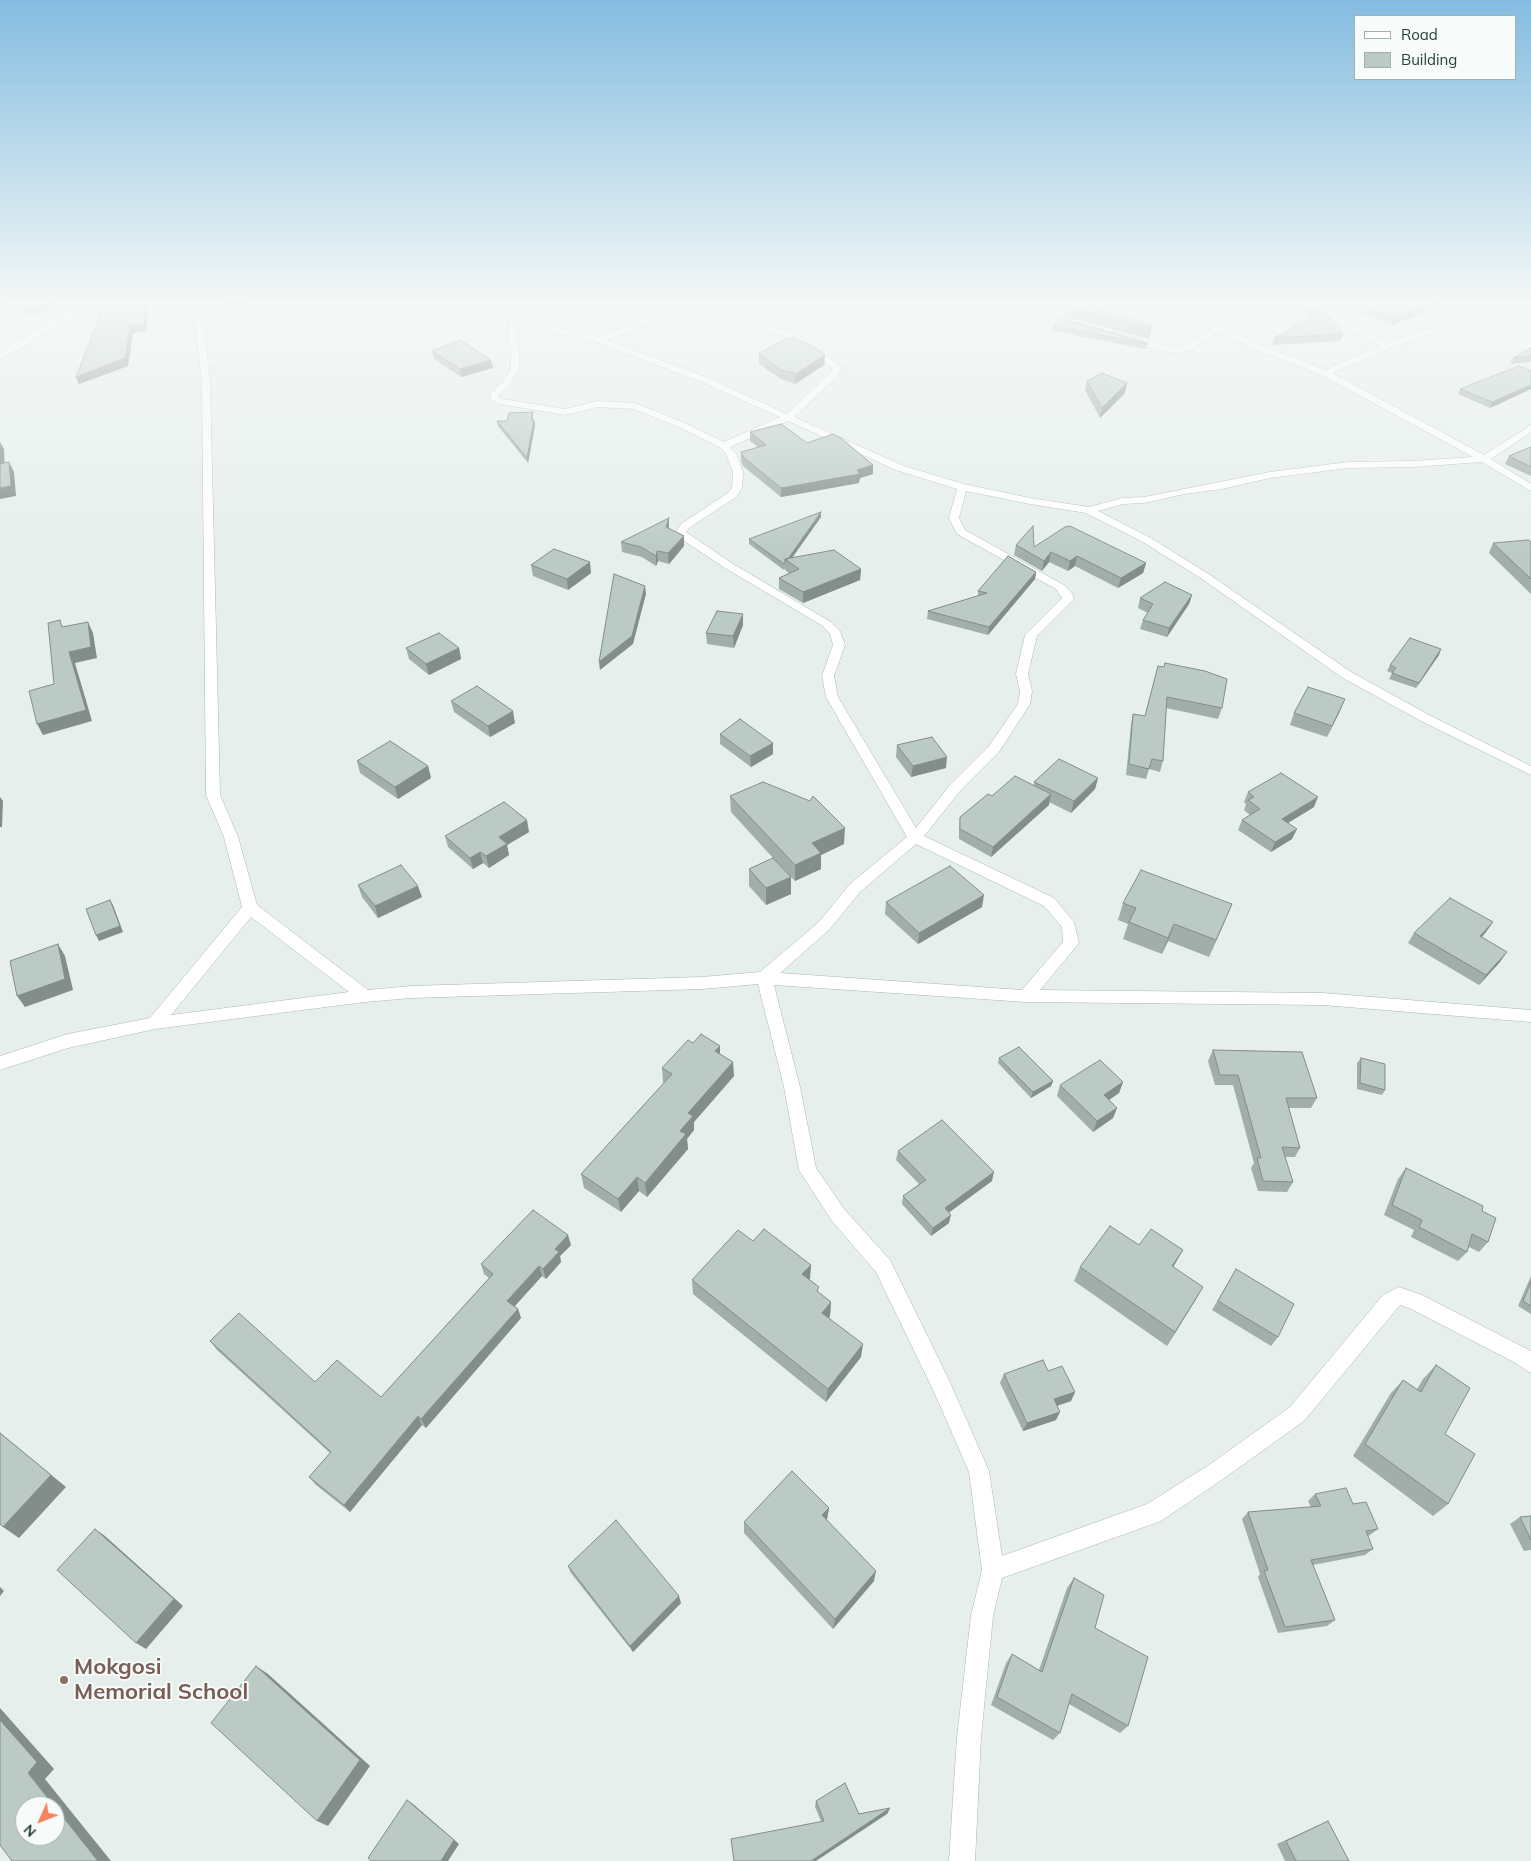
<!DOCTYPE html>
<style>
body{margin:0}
#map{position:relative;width:1531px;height:1861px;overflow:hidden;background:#e6efeb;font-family:Mulish,sans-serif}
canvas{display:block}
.legend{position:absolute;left:1354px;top:15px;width:162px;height:65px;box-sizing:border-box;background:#f7fbf9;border:1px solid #a3b1ad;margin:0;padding:6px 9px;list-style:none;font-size:15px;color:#24423a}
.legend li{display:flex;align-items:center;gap:10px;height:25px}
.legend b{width:25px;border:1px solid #a3b1ad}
.north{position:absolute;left:15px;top:1796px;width:50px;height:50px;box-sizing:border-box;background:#f7fbf9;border:1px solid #a3b1ad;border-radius:50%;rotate:226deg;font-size:14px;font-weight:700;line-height:20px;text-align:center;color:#24423a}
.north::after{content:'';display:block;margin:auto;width:18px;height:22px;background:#f4845f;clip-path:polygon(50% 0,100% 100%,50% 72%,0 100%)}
</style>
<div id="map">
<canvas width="1531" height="1861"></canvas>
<ul class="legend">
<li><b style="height:6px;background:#fff"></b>Road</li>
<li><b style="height:14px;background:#bbcac4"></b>Building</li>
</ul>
<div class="north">N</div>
</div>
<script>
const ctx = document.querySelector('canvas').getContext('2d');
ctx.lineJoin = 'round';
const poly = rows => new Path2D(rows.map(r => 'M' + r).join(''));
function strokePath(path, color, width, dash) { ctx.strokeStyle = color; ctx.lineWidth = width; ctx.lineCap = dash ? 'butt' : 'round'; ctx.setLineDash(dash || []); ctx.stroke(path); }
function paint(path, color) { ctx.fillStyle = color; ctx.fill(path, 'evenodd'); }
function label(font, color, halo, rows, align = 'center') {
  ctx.font = font + ' Mulish,sans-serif'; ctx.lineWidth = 4; ctx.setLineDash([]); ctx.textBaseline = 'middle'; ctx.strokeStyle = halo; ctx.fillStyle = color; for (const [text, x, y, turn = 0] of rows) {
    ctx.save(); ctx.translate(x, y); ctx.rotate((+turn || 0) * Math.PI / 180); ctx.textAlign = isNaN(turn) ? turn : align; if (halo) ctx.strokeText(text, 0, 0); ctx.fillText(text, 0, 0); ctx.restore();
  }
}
const minor = poly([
 [103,300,114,300,78,314,0,360,0,353,32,332,72,310,103,300],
 [193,300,201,300,210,384,220,795,238,837,257,905,368,990,411,986,702,977,760,972,819,922,850,884,907,837,826,697,822,676,833,645,830,634,823,626,725,568,681,539,676,532,681,524,728,493,732,488,733,472,726,454,721,448,681,428,634,409,598,407,565,415,500,404,491,400,490,394,503,381,511,368,511,350,508,340,509,320,492,313,482,300,490,300,498,309,506,314,598,337,646,318,669,314,699,313,736,319,784,330,805,340,841,367,839,374,794,417,904,466,964,484,1030,498,1089,507,1123,498,1144,497,1270,472,1348,462,1413,461,1473,457,1322,375,1259,351,1219,332,1194,348,1180,353,1166,352,1125,341,1125,337,1128,336,1166,346,1179,347,1213,329,1170,306,1170,302,1176,302,1222,327,1265,347,1325,370,1381,346,1302,300,1311,300,1389,343,1479,310,1505,307,1517,300,1526,300,1510,311,1483,314,1391,348,1332,373,1484,455,1531,425,1531,432,1491,459,1531,484,1531,491,1482,462,1413,467,1348,468,1270,478,1222,489,1184,494,1144,503,1123,504,1098,511,1151,538,1210,575,1351,672,1431,716,1531,766,1531,775,1423,722,1343,678,1202,579,1143,542,1086,513,1030,504,966,491,959,518,965,530,1064,585,1072,593,1074,599,1037,636,1028,674,1032,691,1030,704,999,752,960,791,924,836,1054,898,1074,922,1079,943,1040,990,1323,993,1531,1010,1531,1022,1323,1005,1026,1002,774,985,800,1087,816,1168,844,1209,890,1260,949,1380,989,1471,1002,1556,1147,1504,1209,1465,1290,1407,1383,1295,1399,1287,1422,1295,1531,1351,1531,1373,1512,1361,1411,1309,1400,1305,1304,1421,1223,1479,1161,1521,1002,1578,993,1616,981,1737,975,1861,949,1861,957,1737,971,1616,982,1570,969,1472,935,1394,876,1272,832,1221,799,1170,784,1087,758,984,702,989,411,998,365,1002,155,1029,68,1048,0,1070,0,1056,68,1034,150,1018,242,907,224,837,206,795,202,384,193,300],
 [699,317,736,323,778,334,799,344,832,368,832,371,787,414,708,378,607,340,651,322,669,318,699,317],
 [517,322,596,342,702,382,780,417,724,442,687,424,635,403,598,401,565,409,502,399,499,397,499,395,510,384,519,368,519,350,516,340,517,322],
 [788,421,896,470,957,489,949,518,957,534,1056,589,1062,598,1025,635,1016,674,1020,691,1018,704,989,746,950,785,916,828,838,697,834,676,845,645,840,631,831,622,733,564,686,532,689,528,736,497,742,488,743,472,736,453,730,447,788,421],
 [916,844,1044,906,1062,927,1063,942,1022,990,780,973,829,930,860,892,916,844],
 [251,917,349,992,171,1015,251,917],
 [991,300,1002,300,1083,325,1076,327,991,300]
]);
const wall = poly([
 [0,300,57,300,60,306,30,315,9,304],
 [380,300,399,300,392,303],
 [545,300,587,300,583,303,579,302,575,305],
 [1272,300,1313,300,1343,334,1340,341,1272,345,1274,338,1311,317],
 [1325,300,1454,300,1392,325],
 [91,303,147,331,133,333,128,366,79,384,76,377,100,318,94,310],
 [1067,306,1152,326,1149,339,1065,316],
 [1053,326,1148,343,1146,349,1053,331],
 [1531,348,1531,362,1510,364,1513,358],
 [432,351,491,360,493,368,461,377,434,359],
 [759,354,825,355,824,365,795,384,781,379,759,364],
 [1531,371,1531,389,1490,408,1458,394,1460,389],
 [1087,381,1125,393,1100,418,1085,390],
 [533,412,533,420,534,420,535,425,528,463,498,426,497,421,507,421],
 [750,432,807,443,873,465,873,474,860,478,859,483,781,497,743,466,741,461,741,452,758,447,750,441],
 [1531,447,1531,476,1505,464,1509,456],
 [821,517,792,558,861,569,860,580,803,603,779,589,779,578,789,573,785,570,785,568,784,570,749,544,749,539],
 [669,528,684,536,684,546,669,564,658,561,656,566,642,557,622,552,621,542],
 [1531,542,1531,594,1489,553,1493,543],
 [1016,545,1034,547,1146,563,1143,573,1118,588,1075,566,1068,571,1049,562,1042,571,1014,555],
 [531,565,591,573,568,590,533,576],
 [1036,572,1035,579,988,635,927,619,928,611,978,596,978,591],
 [1192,595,1189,604,1167,637,1140,629,1143,620,1148,613,1138,608,1140,598],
 [743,625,734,648,707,644,706,633],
 [406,648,459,648,461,659,429,675,409,659],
 [1439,655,1416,688,1389,679,1392,673,1387,671,1390,665],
 [1158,666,1222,708,1218,719,1166,708,1163,761,1160,772,1149,769,1146,779,1126,775,1131,725,1133,714,1145,716],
 [451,701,515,723,490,737,454,712],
 [1340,711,1327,737,1290,725,1294,713],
 [720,734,773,743,773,754,751,767,720,744],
 [897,745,946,768,911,777,896,757],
 [357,761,428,766,431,778,398,799,360,773],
 [1098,778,1095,789,1071,813,1049,802,1049,805,991,857,959,839,959,828,960,817,992,796,1034,785,1034,782],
 [1248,792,1314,807,1288,823,1292,839,1271,852,1238,830,1242,820,1250,815,1244,810,1246,804,1244,802],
 [730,796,844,844,821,855,821,869,795,881,791,877,791,894,766,905,749,886,749,869,773,858,731,812],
 [529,832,507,845,509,855,489,868,483,863,473,869,448,847,445,836],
 [358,885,422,897,378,918,362,897],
 [886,902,982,907,918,944,885,914],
 [1123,903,1232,904,1209,957,1168,941,1162,954,1123,939,1128,924,1118,920],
 [1493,922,1486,932,1482,937,1500,962,1479,985,1408,943,1414,933],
 [693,1043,720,1046,720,1054,734,1076,694,1122,694,1130,687,1139,688,1149,647,1197,639,1191,621,1212,584,1188,581,1174,664,1083,663,1082,662,1068],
 [1213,1050,1317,1098,1311,1108,1289,1108,1300,1148,1295,1157,1285,1157,1293,1182,1287,1192,1258,1191,1251,1168,1254,1163,1233,1085,1215,1085,1208,1061],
 [999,1058,1053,1081,1051,1086,1031,1098,998,1063],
 [1361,1058,1385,1090,1382,1095,1357,1089,1357,1063],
 [1123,1082,1119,1093,1109,1100,1117,1108,1113,1118,1093,1132,1057,1096,1060,1085],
 [898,1151,992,1181,949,1212,949,1223,931,1236,902,1204,903,1196,919,1184,896,1160],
 [1406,1168,1482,1211,1488,1242,1479,1252,1469,1247,1467,1252,1458,1261,1411,1237,1414,1230,1384,1215,1398,1179],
 [753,1241,811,1265,809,1280,819,1293,831,1302,830,1316,829,1317,861,1357,826,1402,693,1294,692,1280],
 [571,1245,560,1256,561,1262,546,1279,542,1276,515,1306,518,1309,521,1318,426,1428,422,1425,350,1512,316,1485,309,1477,330,1453,217,1350,210,1341,315,1382,381,1397,489,1278,484,1274,481,1264],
 [1139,1245,1203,1287,1167,1346,1074,1281,1080,1267],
 [1236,1269,1278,1337,1271,1346,1212,1310],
 [1531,1276,1531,1314,1518,1306],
 [1436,1365,1445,1434,1448,1504,1433,1516,1353,1456,1391,1393,1403,1380,1417,1389,1423,1379],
 [1048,1371,1075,1392,1071,1401,1057,1406,1056,1420,1023,1431,1000,1383,1004,1374],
 [1315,1494,1353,1504,1378,1529,1370,1535,1368,1536,1373,1549,1365,1555,1313,1565,1335,1620,1327,1626,1278,1633,1258,1577,1260,1574,1242,1519,1248,1512,1311,1507,1308,1501],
 [829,1508,827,1520,874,1581,833,1629,744,1533,744,1522],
 [1531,1516,1531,1550,1524,1551,1510,1524,1520,1517],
 [568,1566,681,1603,633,1652,571,1573],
 [1074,1578,1095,1628,1128,1726,1120,1733,1069,1704,1060,1733,1053,1740,991,1705,1006,1663,1012,1654,1039,1670,1067,1588],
 [816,1801,859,1814,890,1808,887,1814,821,1821,815,1807],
 [1328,1821,1349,1861,1285,1861,1277,1844]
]);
const shadedWall = poly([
 [0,300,7,300,9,304,0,306],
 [57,300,60,306,30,315,27,309],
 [145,300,148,300,147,331,133,333,128,366,79,384,76,377,130,326],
 [246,300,247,305,224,309,223,304],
 [391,300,399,300,392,303],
 [574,300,579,300,579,302,575,305],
 [1439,300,1454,300,1392,325,1395,317],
 [825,355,824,365,795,384,796,374],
 [491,360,493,368,461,377,460,369],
 [1127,383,1125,393,1100,418,1102,408],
 [1531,385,1531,389,1490,408,1492,402],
 [534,420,535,425,528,463,527,458],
 [0,442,4,449,5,474,0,464],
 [9,462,14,472,16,496,0,499,0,488],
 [873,465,873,474,860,478,859,483,781,497,781,488],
 [821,512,821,517,789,562,787,560],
 [669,518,669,528,666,537,666,527],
 [684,536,684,546,669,564,668,553],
 [657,551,658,561,656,566,656,556],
 [1051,552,1049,562,1042,571,1044,561],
 [1077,556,1075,566,1068,571,1070,561],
 [590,562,591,573,568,590,567,579],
 [1146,563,1143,573,1118,588,1121,578],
 [861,569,860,580,803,603,803,592],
 [1036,572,1035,579,988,635,989,627],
 [645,586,646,594,633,644,600,670,599,662],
 [1192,595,1189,604,1167,637,1169,628],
 [743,614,743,625,734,648,733,636],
 [88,622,93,633,97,658,75,663,92,721,43,735,37,724,69,652],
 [459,648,461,659,429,675,426,664],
 [1441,649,1439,655,1416,688,1419,683],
 [1345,699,1340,711,1327,737,1332,726],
 [513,711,515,723,490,737,488,726],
 [773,743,773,754,751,767,750,756],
 [947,757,946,768,911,777,913,766],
 [428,766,431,778,398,799,395,787],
 [1098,778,1095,789,1071,813,1074,801],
 [1051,794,1049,805,991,857,993,847],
 [0,797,3,801,2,827,0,827],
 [1318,797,1314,807,1278,829,1282,819],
 [527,820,529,832,507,845,509,855,489,868,486,856,499,837],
 [845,828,844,844,821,855,821,869,795,881,795,865,812,843],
 [1297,829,1292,839,1271,852,1275,842],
 [480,852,483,863,473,869,470,858],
 [791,877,791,894,766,905,766,888],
 [418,886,422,897,378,918,375,906],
 [984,895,982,907,918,944,919,933],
 [110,900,113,905,123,932,99,941,96,935],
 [1232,904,1225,921,1209,957,1216,940],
 [1493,922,1486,932,1473,946,1480,936],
 [1174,924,1168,941,1162,954,1168,938],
 [58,944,65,956,73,990,25,1007,17,996],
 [1507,952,1500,962,1479,985,1486,975],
 [720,1046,720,1061,715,1051],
 [733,1062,734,1076,694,1122,694,1130,687,1139,688,1149,647,1197,645,1183,680,1131,688,1113],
 [1053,1081,1051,1086,1031,1098,1033,1092],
 [1123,1082,1119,1093,1100,1106,1104,1095],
 [1117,1108,1113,1118,1093,1132,1097,1121],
 [994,1172,992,1181,943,1217,945,1208],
 [637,1177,639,1191,621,1212,618,1199],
 [951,1215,949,1223,931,1236,933,1228],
 [568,1235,571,1245,560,1256,561,1262,546,1279,543,1269,555,1249],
 [1183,1250,1175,1264,1164,1281,1172,1266],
 [811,1265,810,1279,802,1289,802,1274],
 [539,1266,542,1276,511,1310,507,1301],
 [1203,1287,1195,1301,1167,1346,1175,1332],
 [831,1302,830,1316,821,1327,822,1313],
 [518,1309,521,1318,426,1428,421,1419],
 [863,1344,861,1357,826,1402,828,1389],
 [1075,1392,1071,1401,1050,1408,1054,1399],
 [1060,1412,1056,1420,1023,1431,1027,1423],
 [418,1416,422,1425,350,1512,344,1505],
 [0,1433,66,1487,19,1538,3,1527],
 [829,1508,827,1519,821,1526,822,1515],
 [95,1529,105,1536,183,1606,146,1649,136,1643],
 [876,1571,874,1581,833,1629,835,1619],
 [0,1587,4,1591,0,1596],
 [679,1596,681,1603,633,1652,630,1646],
 [256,1666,268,1674,370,1766,328,1826,317,1821],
 [0,1708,54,1769,45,1779,111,1861,98,1861,55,1807,55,1806,54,1806,28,1773,0,1720],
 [407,1800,413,1804,459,1844,448,1861,441,1861],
 [890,1808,887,1814,816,1861,811,1861]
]);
const building = poly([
 [11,300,56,300,27,309,11,300],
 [99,300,145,300,145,324,130,326,125,358,76,377,100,316,91,303,99,300],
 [221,300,246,300,223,304,221,300],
 [1072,300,1075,300,1152,326,1151,329,1067,306,1072,300],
 [1291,300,1313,300,1317,302,1343,334,1274,338,1319,312,1291,300],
 [1347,300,1439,300,1395,317,1347,300],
 [1060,318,1148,343,1148,344,1053,326,1060,318],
 [793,337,812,346,825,355,796,374,781,370,759,354,775,344,793,337],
 [460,340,491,360,460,369,432,351,460,340],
 [1531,348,1531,356,1513,358,1531,348],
 [1519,366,1531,371,1531,385,1492,402,1460,389,1519,366],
 [1102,373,1127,383,1102,408,1087,381,1102,373],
 [533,412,531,420,534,420,527,458,497,421,507,421,509,413,533,412],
 [781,424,807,443,833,434,841,438,873,465,857,470,860,474,781,488,743,457,741,452,766,445,750,432,781,424],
 [1531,447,1531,467,1509,456,1531,447],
 [0,460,0,464,9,462,11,486,0,488,0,460],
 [821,512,788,559,785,559,785,562,784,564,749,539,821,512],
 [669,518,666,527,684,536,668,553,657,551,656,556,641,547,621,542,669,518],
 [1033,526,1034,547,1065,527,1070,526,1146,563,1121,578,1077,556,1070,561,1051,552,1044,561,1016,545,1033,526],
 [1528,540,1531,542,1531,579,1493,543,1528,540],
 [554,549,590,562,567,579,531,565,554,549],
 [834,550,861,569,803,592,779,578,799,569,785,559,834,550],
 [1008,556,1036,572,989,627,928,611,987,593,978,591,1008,556],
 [614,574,645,586,632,636,599,662,614,574],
 [1165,582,1192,595,1169,628,1143,620,1153,604,1140,598,1165,582],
 [717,611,743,614,733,636,706,633,717,611],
 [60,620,62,627,88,622,91,647,69,652,86,710,37,724,29,691,54,684,48,623,60,620],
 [439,633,459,648,426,664,406,648,439,633],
 [1410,638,1441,649,1419,683,1392,673,1396,668,1390,665,1410,638],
 [1165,663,1205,671,1227,679,1222,708,1167,697,1163,761,1152,759,1149,769,1129,764,1133,714,1145,716,1158,666,1164,667,1165,663],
 [477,686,513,711,488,726,451,701,477,686],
 [1308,687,1345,699,1332,726,1294,713,1308,687],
 [740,719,773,743,750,756,720,734,740,719],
 [932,737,947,757,913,766,897,745,932,737],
 [390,741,428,766,395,787,357,761,390,741],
 [1059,759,1098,778,1074,801,1034,782,1059,759],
 [1281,773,1318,797,1282,819,1297,829,1275,842,1242,820,1260,809,1248,800,1254,797,1248,792,1281,773],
 [1015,776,1051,794,993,847,960,829,960,817,988,794,992,796,1015,776],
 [763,782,810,801,813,796,845,828,812,843,821,853,795,865,730,796,763,782],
 [504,802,527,820,499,837,507,844,486,856,480,852,470,858,445,836,504,802],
 [773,858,791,877,766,888,749,869,773,858],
 [401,865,418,886,375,906,358,885,401,865],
 [950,866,984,895,919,933,886,902,950,866],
 [1141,870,1232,904,1216,940,1174,924,1168,938,1129,922,1136,908,1123,903,1141,870],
 [1450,898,1493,922,1480,936,1507,952,1486,975,1414,933,1450,898],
 [110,900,120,926,96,935,86,909,110,900],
 [58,944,65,979,17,996,10,961,58,944],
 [701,1034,720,1046,715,1051,733,1062,688,1113,693,1116,680,1131,686,1134,645,1183,637,1177,618,1199,581,1174,672,1074,662,1068,688,1040,693,1043,701,1034],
 [1019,1047,1053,1081,1033,1092,999,1058,1019,1047],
 [1213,1050,1302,1052,1317,1098,1286,1098,1300,1148,1282,1147,1293,1182,1263,1181,1257,1158,1261,1158,1238,1075,1220,1075,1213,1050],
 [1361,1058,1385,1064,1385,1090,1360,1083,1361,1058],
 [1100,1060,1123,1082,1104,1095,1117,1108,1097,1121,1060,1085,1100,1060],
 [942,1120,994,1172,945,1208,951,1215,933,1228,903,1196,926,1180,898,1151,942,1120],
 [1406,1168,1483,1206,1482,1211,1496,1218,1488,1242,1472,1234,1467,1252,1419,1227,1422,1220,1392,1205,1406,1168],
 [533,1210,568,1235,555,1249,559,1252,543,1269,539,1266,507,1301,518,1309,421,1419,418,1416,344,1505,309,1477,331,1452,210,1341,239,1313,315,1382,337,1360,381,1397,493,1274,481,1264,533,1210],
 [1110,1226,1139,1245,1151,1229,1183,1250,1172,1266,1203,1287,1175,1332,1080,1267,1110,1226],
 [764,1229,811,1265,802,1274,819,1287,817,1291,831,1302,822,1313,863,1344,828,1389,692,1280,738,1230,753,1241,764,1229],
 [1236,1269,1294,1304,1278,1337,1218,1301,1236,1269],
 [1531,1282,1531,1306,1523,1301,1531,1282],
 [1043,1360,1048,1371,1062,1366,1075,1392,1054,1399,1060,1412,1027,1423,1004,1374,1043,1360],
 [1436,1365,1470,1388,1445,1434,1475,1454,1448,1504,1365,1444,1403,1380,1421,1392,1436,1365],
 [0,1433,51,1475,3,1527,0,1524,0,1433],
 [792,1471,829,1508,822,1515,876,1571,835,1619,744,1522,792,1471],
 [1346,1488,1353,1504,1366,1502,1378,1529,1366,1531,1373,1549,1311,1560,1335,1620,1285,1627,1264,1571,1268,1570,1248,1512,1321,1506,1315,1494,1346,1488],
 [1531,1516,1531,1540,1520,1517,1531,1516],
 [616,1520,679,1596,630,1646,568,1566,616,1520],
 [95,1529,174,1599,136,1643,57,1570,95,1529],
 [1074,1578,1104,1595,1095,1628,1148,1657,1128,1726,1072,1694,1060,1733,997,1697,1012,1654,1042,1672,1074,1578],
 [256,1666,360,1760,317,1821,211,1723,256,1666],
 [0,1720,37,1762,28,1773,54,1806,25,1806,25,1836,55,1836,55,1807,98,1861,12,1861,0,1845,0,1720],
 [845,1783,859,1814,890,1808,811,1861,734,1861,731,1839,824,1821,816,1801,845,1783],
 [407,1800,454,1840,441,1861,371,1861,368,1858,407,1800],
 [1328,1821,1349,1861,1296,1861,1286,1841,1328,1821]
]);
const markers = [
 [64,1680,5,"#8d6e63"]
];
const nearEducationnames = [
 ["Mokgosi",74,1667],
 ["Memorial School",74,1692]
];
strokePath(minor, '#a8b8b2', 1);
paint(minor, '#fff');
paint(wall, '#a1aea9');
paint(shadedWall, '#838d89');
paint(building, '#bbcac4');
strokePath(building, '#838d89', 1);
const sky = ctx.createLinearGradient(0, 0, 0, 560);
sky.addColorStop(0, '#84bce0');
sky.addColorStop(0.54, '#f4f8f6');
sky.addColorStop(1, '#f4f8f600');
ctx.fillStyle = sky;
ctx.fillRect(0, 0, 1531, 560);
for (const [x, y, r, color] of markers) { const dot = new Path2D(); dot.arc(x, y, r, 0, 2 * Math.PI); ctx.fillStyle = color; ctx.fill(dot); strokePath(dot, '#f7fbf9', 2); }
label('bold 22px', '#785e54', '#f7fbf9', nearEducationnames, 'left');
</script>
